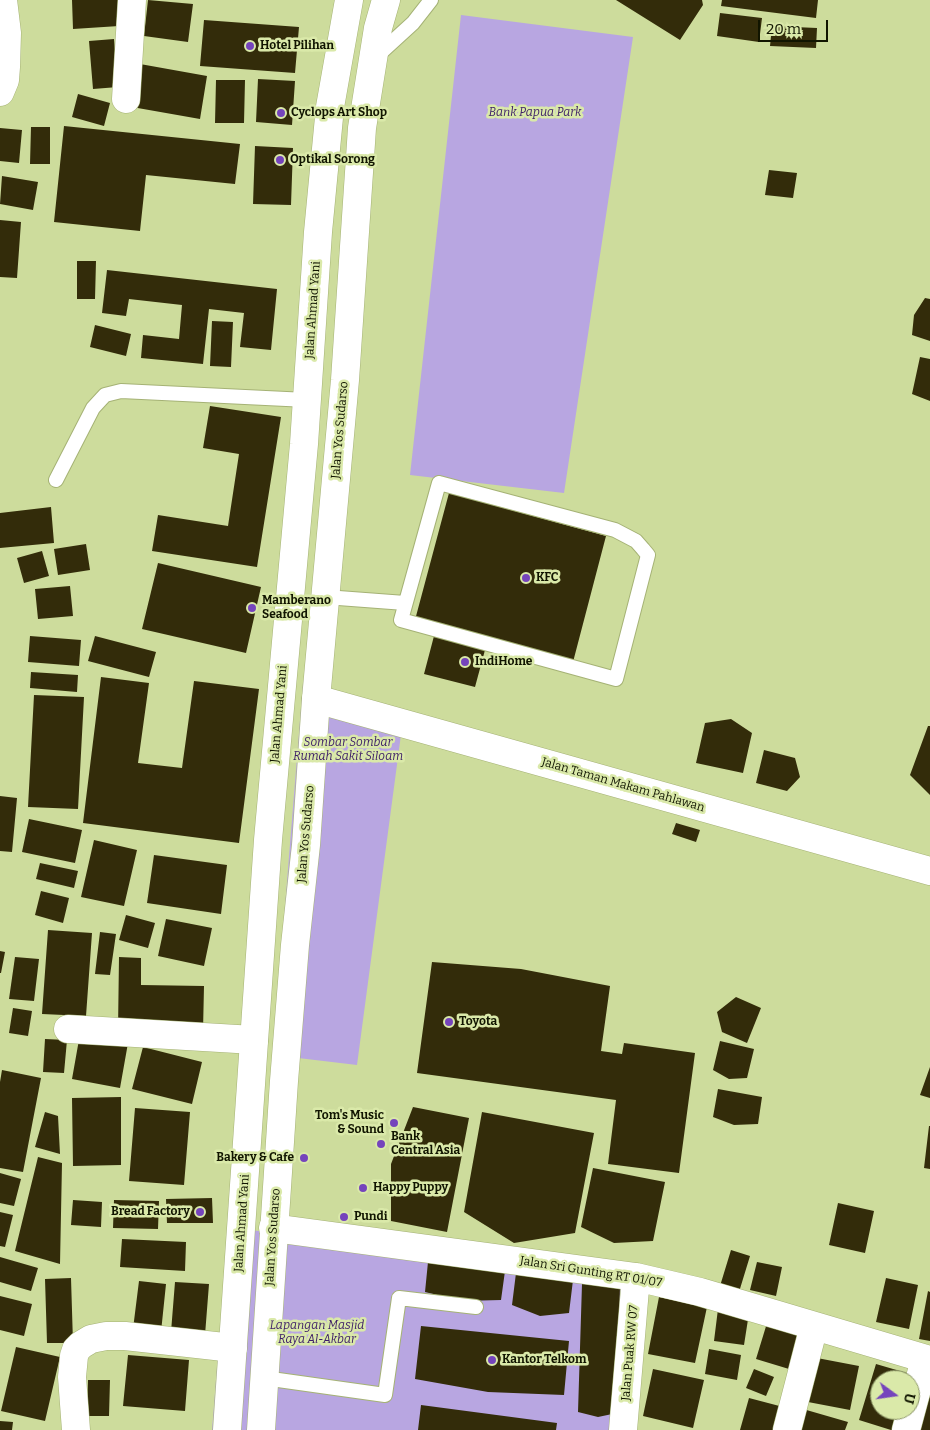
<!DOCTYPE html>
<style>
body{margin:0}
#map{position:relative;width:930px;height:1430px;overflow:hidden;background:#cddc9c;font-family:Bitter,serif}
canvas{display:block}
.north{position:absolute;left:870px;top:1370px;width:50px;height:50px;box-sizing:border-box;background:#dae9a9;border:1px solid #8a9465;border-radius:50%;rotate:104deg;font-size:14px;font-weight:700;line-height:20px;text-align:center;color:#111500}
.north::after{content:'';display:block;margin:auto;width:18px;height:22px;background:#7544bc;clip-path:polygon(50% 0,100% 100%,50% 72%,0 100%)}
.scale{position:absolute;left:758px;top:20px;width:70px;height:22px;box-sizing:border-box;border:2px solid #111500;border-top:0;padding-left:6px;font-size:15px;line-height:18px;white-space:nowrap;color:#111500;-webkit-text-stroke:4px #dae9a9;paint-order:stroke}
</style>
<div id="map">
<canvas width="930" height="1430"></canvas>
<div class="north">U</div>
<div class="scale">20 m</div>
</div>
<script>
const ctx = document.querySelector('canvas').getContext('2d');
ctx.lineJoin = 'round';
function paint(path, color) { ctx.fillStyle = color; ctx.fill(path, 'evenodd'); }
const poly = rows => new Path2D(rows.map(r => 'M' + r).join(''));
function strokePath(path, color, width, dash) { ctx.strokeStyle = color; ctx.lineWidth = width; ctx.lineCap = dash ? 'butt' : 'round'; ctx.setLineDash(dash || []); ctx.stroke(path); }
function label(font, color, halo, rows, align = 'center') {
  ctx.font = font + ' Bitter,serif'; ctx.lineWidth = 5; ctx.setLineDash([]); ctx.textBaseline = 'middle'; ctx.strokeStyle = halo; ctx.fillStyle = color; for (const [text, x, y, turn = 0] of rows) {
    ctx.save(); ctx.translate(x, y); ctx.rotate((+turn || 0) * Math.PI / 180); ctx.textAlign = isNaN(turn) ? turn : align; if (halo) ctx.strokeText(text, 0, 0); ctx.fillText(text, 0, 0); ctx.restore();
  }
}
const green = poly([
 [461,15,633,37,564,493,410,475],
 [303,683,404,712,357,1065,273,1055],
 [228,1228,642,1268,620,1430,212,1430]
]);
const building = poly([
 [72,0,118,0,119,26,73,29],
 [148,0,193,4,188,42,144,36],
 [616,0,702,0,703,5,680,40],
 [722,0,818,0,816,18,721,6],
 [720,13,762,18,759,42,717,36],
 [204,20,299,27,295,73,200,66],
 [772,26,817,28,816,48,770,46],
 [114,39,118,87,93,89,89,41],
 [140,64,207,76,200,119,132,107],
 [258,79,295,81,292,125,256,122],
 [216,80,245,80,244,123,215,123],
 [78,94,110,103,104,126,72,117],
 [64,126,240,144,235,184,146,175,140,231,54,222],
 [31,127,50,127,50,164,30,164],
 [0,128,22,130,19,163,0,161],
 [255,146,293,148,291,205,253,204],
 [769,170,797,173,793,198,765,195],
 [2,176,38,182,33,210,0,204],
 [0,220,21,222,17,278,0,277],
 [77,261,96,261,95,299,77,299],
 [107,270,277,289,271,350,240,347,244,313,209,309,203,364,141,358,143,335,179,339,182,305,129,299,126,316,102,313],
 [925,298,930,299,930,341,912,335,914,315],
 [212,321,233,322,231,367,210,366],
 [95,325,131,334,126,356,90,347],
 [920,357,930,359,930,401,912,394],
 [210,406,281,417,257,567,152,551,158,515,228,526,239,454,203,448],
 [449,493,606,536,573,662,415,620],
 [51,507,54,543,0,548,0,513],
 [86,544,90,570,58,575,54,549],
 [42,551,49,576,24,583,17,558],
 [158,563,261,587,246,653,142,629],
 [70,586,73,616,38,619,35,589],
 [30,636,81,640,79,666,28,662],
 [95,636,156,652,149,677,88,661],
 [434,636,485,650,475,687,424,674],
 [31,672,78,675,77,692,30,688],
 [101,677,149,683,138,763,182,768,194,681,259,689,239,843,83,823],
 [34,695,84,697,78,809,28,807],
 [731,719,752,733,743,773,696,763,705,723],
 [928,726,930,726,930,795,910,775],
 [764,750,795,758,800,777,787,791,756,783],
 [0,796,17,798,12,852,0,851],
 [29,819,82,830,75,863,22,852],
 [676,823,700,830,696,842,672,834],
 [94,840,137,850,124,906,81,897],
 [154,855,227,865,221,914,147,903],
 [40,863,78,871,74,888,36,879],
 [41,891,69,898,63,923,35,915],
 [126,915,155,923,148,948,119,940],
 [166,919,212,928,204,966,158,956],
 [48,930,92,933,86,1016,42,1014],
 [100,932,116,934,110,975,95,974],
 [0,951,5,952,1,973,0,973],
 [15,957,39,959,34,1001,9,999],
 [119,957,141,958,141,985,204,986,203,1031,118,1030],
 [432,962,521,969,610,986,601,1051,622,1054,624,1043,695,1053,679,1173,608,1164,616,1100,417,1073],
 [736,997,761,1008,747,1043,722,1032,717,1012],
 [13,1008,32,1011,28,1036,9,1033],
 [80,1034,128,1043,120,1088,72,1079],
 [45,1039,67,1040,64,1073,43,1072],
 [720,1041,754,1049,747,1078,729,1079,713,1070],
 [143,1047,202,1062,192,1104,132,1089],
 [930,1067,930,1098,920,1095],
 [2,1070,41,1078,23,1172,0,1168,0,1082],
 [718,1089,762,1097,758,1124,734,1125,713,1117],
 [121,1097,121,1165,73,1166,72,1098],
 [413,1107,469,1118,447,1232,391,1221,391,1164],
 [135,1108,190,1112,184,1185,129,1181],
 [45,1112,58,1116,60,1154,35,1147],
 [482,1112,594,1133,575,1233,514,1243,464,1212],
 [929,1126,930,1126,930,1169,924,1168],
 [38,1157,62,1163,60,1264,15,1251],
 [593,1168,665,1182,653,1241,614,1243,581,1227],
 [0,1173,21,1179,14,1206,0,1203],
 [212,1198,213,1223,167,1223,166,1199],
 [73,1200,102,1202,101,1227,71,1225],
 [114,1200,159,1201,158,1229,113,1228],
 [838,1203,874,1211,865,1253,829,1245],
 [0,1212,13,1215,5,1247,0,1246],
 [122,1239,186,1242,185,1271,120,1267],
 [731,1250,750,1256,739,1292,720,1286],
 [0,1257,38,1268,31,1291,0,1282],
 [428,1262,505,1271,501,1300,462,1301,425,1292],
 [757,1262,782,1267,776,1296,750,1290],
 [516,1273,573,1280,569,1313,540,1316,512,1305],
 [71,1278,73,1343,47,1343,45,1279],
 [886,1278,918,1285,909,1329,876,1322],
 [139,1281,166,1284,161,1332,133,1329],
 [175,1282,209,1284,205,1335,171,1332],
 [582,1284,620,1285,617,1413,598,1417,578,1412],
 [928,1291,930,1292,930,1341,919,1339],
 [0,1296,32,1304,24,1336,0,1330],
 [659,1297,707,1307,695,1363,648,1354],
 [718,1309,749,1313,744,1345,714,1341],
 [767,1323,800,1334,789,1369,756,1359],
 [421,1326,569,1341,564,1395,488,1392,415,1379],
 [16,1347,60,1357,45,1421,1,1411],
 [709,1349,741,1355,737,1380,705,1374],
 [128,1355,189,1360,185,1411,123,1406],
 [817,1358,859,1366,850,1410,808,1402],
 [876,1364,917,1376,910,1380,880,1380,880,1410,907,1410,901,1430,891,1430,859,1420],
 [653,1369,704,1380,693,1428,643,1416],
 [754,1369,774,1377,766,1396,746,1388],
 [88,1380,110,1380,109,1416,87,1416],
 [930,1395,930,1430,918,1430],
 [749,1398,787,1408,781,1430,740,1430],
 [421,1405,557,1423,556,1430,418,1430],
 [803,1409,848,1422,845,1430,797,1430],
 [0,1421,13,1422,12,1430,0,1430]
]);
const lane = poly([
 [378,55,413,23,431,0],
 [56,480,93,408,105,395,121,391,307,400],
 [439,483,615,530,636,541,643,549,648,555,616,679,401,620,439,483],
 [325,597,405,603],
 [264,1378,385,1395,399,1298,476,1307]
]);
const street = poly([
 [0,92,5,80,6,67,7,33,3,0],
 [126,99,132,0],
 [316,699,930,871],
 [68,1029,254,1040],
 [273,1228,636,1277,700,1292,930,1360],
 [76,1430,72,1377,74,1356,76,1350,81,1345,91,1339,106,1336,125,1336,233,1348],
 [623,1430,636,1277],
 [787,1430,814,1326],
 [906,1430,925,1359]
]);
const highway = poly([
 [227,1430,268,840,304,444,318,232,330,107,349,0],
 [261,1430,284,1081,295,945,306,845,316,699,345,380,362,128,378,28,386,0]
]);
const markers = [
 [250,46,5,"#7544bc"],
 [281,113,5,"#7544bc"],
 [280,160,5,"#7544bc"],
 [526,578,5,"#7544bc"],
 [252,608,5,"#7544bc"],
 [465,662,5,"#7544bc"],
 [449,1022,5,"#7544bc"],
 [394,1123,5,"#7544bc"],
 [381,1144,5,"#7544bc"],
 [304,1158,5,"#7544bc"],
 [363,1188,5,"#7544bc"],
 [200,1212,5,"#7544bc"],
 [344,1217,5,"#7544bc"],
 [492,1360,5,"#7544bc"]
];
const poiNames = [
 ["Hotel Pilihan",260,46],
 ["Cyclops Art Shop",291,113],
 ["Optikal Sorong",290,160],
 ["KFC",536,578],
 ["Mamberano",262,601],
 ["Seafood",262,615],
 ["IndiHome",475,662],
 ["Toyota",459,1022],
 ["Tom's Music",384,1116,"right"],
 ["& Sound",384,1130,"right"],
 ["Bank",391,1137],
 ["Central Asia",391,1151],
 ["Bakery & Cafe",294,1158,"right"],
 ["Happy Puppy",373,1188],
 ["Bread Factory",190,1212,"right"],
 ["Pundi",354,1217],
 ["Kantor Telkom",502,1360]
];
const parkNames = [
 ["Bank Papua Park",535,113],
 ["Sombar Sombar",348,743],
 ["Rumah Sakit Siloam",348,757],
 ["Lapangan Masjid",317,1326],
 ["Raya Al-Akbar",317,1340]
];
const streetNames = [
 ["Jalan Ahmad Yani",313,310,-86],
 ["Jalan Yos Sudarso",340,430,-85],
 ["Jalan Ahmad Yani",279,714,-85],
 ["Jalan Taman Makam Pahlawan",623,785,16],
 ["Jalan Yos Sudarso",306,834,-85],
 ["Jalan Ahmad Yani",242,1223,-86],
 ["Jalan Yos Sudarso",273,1237,-86],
 ["Jalan Sri Gunting RT 01/07",591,1272,9],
 ["Jalan Puak RW 07",630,1353,-85]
];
paint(green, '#b8a6e1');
paint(building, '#332c0a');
strokePath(lane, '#a5b275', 16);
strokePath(street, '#a5b275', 29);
strokePath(highway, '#a5b275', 29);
strokePath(lane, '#fff', 14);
strokePath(street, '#fff', 28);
strokePath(highway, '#fff', 28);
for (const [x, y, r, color] of markers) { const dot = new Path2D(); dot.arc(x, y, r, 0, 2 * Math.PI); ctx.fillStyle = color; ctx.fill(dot); strokePath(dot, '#dae9a9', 2); }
label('bold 12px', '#111500', '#dae9a9', poiNames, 'left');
label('italic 12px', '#3c1d67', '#dae9a9', parkNames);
label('12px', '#111500', '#dae9a9', streetNames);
</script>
